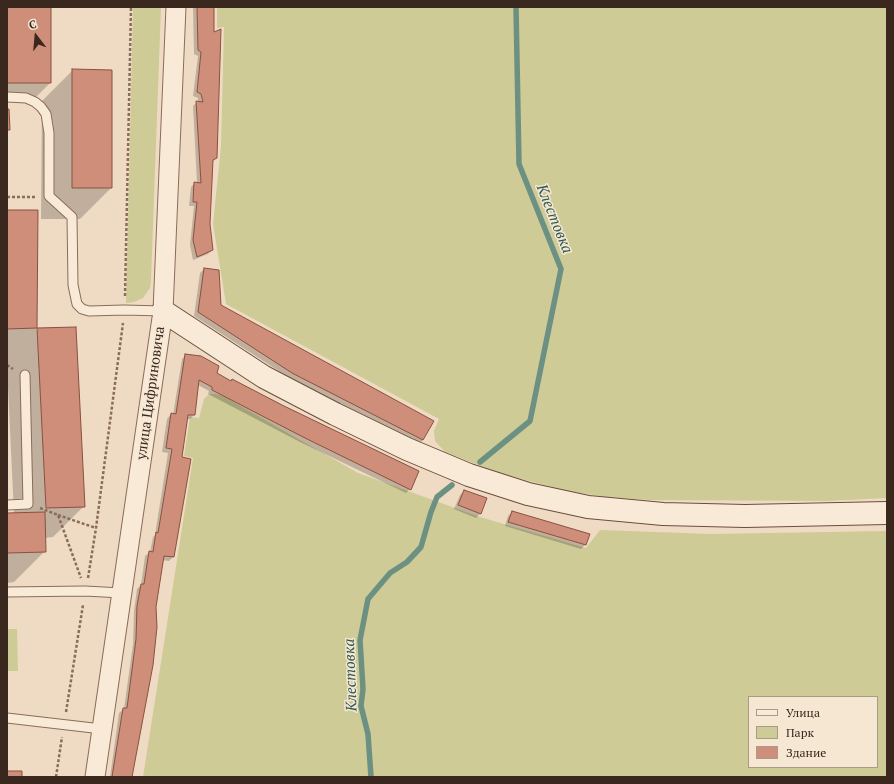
<!DOCTYPE html>
<meta charset="utf-8">
<style>
body{margin:0}
#map{position:relative;width:894px;height:784px;overflow:hidden;background:#efdbc4;font-family:"PT Serif",serif}
canvas{display:block}
.frame{position:absolute;inset:0;border:8px solid #3a271e;pointer-events:none}
.legend{position:absolute;left:748px;top:696px;width:130px;height:72px;box-sizing:border-box;background:#f6e7d3;border:1px solid #ab9a8b;margin:0;padding:5px 7px;list-style:none;font-size:12px;color:#3a271e}
.legend li{display:flex;align-items:center;gap:8px;height:20px}
.legend b{width:20px;border:1px solid #ab9a8b}
.north{position:absolute;left:16px;top:16px;width:40px;height:40px;-webkit-text-stroke:3px #f6e7d3;paint-order:stroke;rotate:344deg;font-size:11px;font-weight:700;line-height:16px;text-align:center;color:#3a271e}
.north::after{content:'';display:block;margin:auto;width:14px;height:18px;background:#3a271e;clip-path:polygon(50% 0,100% 100%,50% 72%,0 100%)}
</style>
<div id="map">
<canvas width="894" height="784"></canvas>
<div class="frame"></div>
<ul class="legend">
<li><b style="height:5px;background:#f9ead7"></b>Улица</li>
<li><b style="height:11px;background:#cecb97"></b>Парк</li>
<li><b style="height:11px;background:#ce8e79"></b>Здание</li>
</ul>
<div class="north">С</div>
</div>
<script>
const ctx = document.querySelector('canvas').getContext('2d');
ctx.lineJoin = 'round';
function paint(path, color) { ctx.fillStyle = color; ctx.fill(path, 'evenodd'); }
const poly = rows => new Path2D(rows.map(r => 'M' + r).join(''));
function strokePath(path, color, width, dash) { ctx.strokeStyle = color; ctx.lineWidth = width; ctx.lineCap = dash ? 'butt' : 'round'; ctx.setLineDash(dash || []); ctx.stroke(path); }
function label(font, color, halo, rows, align = 'center') {
  ctx.font = font + ' "PT Serif",serif'; ctx.lineWidth = 3; ctx.setLineDash([]); ctx.textBaseline = 'middle'; ctx.strokeStyle = halo; ctx.fillStyle = color; for (const [text, x, y, turn = 0] of rows) {
    ctx.save(); ctx.translate(x, y); ctx.rotate((+turn || 0) * Math.PI / 180); ctx.textAlign = isNaN(turn) ? turn : align; if (halo) ctx.strokeText(text, 0, 0); ctx.fillText(text, 0, 0); ctx.restore();
  }
}
const green = poly([
 [133,7,161,7,151,280,150,288,143,298,134,302,126,303],
 [217,7,887,7,887,498,828,501,648,500,606,497,567,491,499,473,445,452,435,441,434,431,439,419,226,304,213,224,221,146,224,27,217,28],
 [209,394,216,394,223,396,358,473,480,517,586,548,600,530,710,534,887,531,887,777,143,777,193,458,184,456,190,417,199,418,204,399],
 [749,697,877,697,877,767,749,767],
 [7,629,17,629,18,671,7,671]
]);
const shadow = poly([
 [7,7,50,7,50,83,33,100,7,100],
 [193,7,213,7,216,158,212,162,209,224,212,250,208,254,193,260,190,245,194,206,189,206,191,187,195,183,197,183,193,106,197,102,198,103,198,98,193,96,198,56,194,54],
 [73,70,111,188,80,219,41,219,42,101],
 [7,211,37,211,36,330,75,328,84,506,53,537,45,538,45,551,14,582,7,583,7,514,14,514,7,367],
 [204,269,220,306,423,440,419,444,288,377,194,316,200,273],
 [186,355,410,489,406,493,300,442,208,394,209,391,198,385,194,415,190,419,186,419,181,458,189,460,173,557,169,561,162,560,131,777,110,777,119,713,124,709,133,644,134,611,137,589,141,585,145,556,150,552,153,537,155,535,168,453,162,452,167,419,171,414,173,415,182,359],
 [464,491,486,499,480,514,476,518,454,509,460,495],
 [512,512,588,534,585,545,581,549,505,526,508,516]
]);
const stream = poly([
 [480,462,530,421,561,269,519,164,516,7],
 [371,777,368,734,361,706,363,689,360,640,368,599,390,573,407,562,421,547,431,512,437,497,452,485]
]);
const building = poly([
 [7,7,51,7,51,83,7,83,7,7],
 [197,7,214,7,214,32,221,29,217,158,213,160,210,224,213,250,197,257,193,240,197,202,193,202,194,182,201,183,196,101,203,102,201,94,197,92,201,52,198,50,197,7],
 [72,69,112,70,112,188,72,188,72,69],
 [7,109,9,109,10,130,7,130,7,109],
 [7,210,38,210,37,328,7,329,7,210],
 [204,268,219,270,221,305,434,421,423,440,292,373,198,312,204,268],
 [76,327,85,507,46,508,37,328,76,327],
 [185,354,201,356,219,366,217,373,231,381,232,379,284,406,419,471,411,490,305,438,212,390,212,387,199,380,195,415,188,415,182,457,191,459,174,557,164,556,156,607,157,627,153,665,132,777,112,777,123,708,127,708,136,639,137,606,141,584,144,584,149,551,153,552,156,532,158,533,172,449,166,448,171,413,176,414,185,354],
 [464,490,487,498,481,514,458,505,464,490],
 [512,511,590,534,586,545,508,522,512,511],
 [45,512,46,552,7,553,7,513,45,512],
 [7,771,22,771,22,777,7,777,7,771]
]);
const path = poly([
 [7,197,37,197],
 [125,296,131,7],
 [7,365,13,369],
 [40,508,58,515,81,578],
 [58,515,96,528],
 [88,578,96,528,123,323],
 [66,712,83,605],
 [56,777,62,737]
]);
const lane = poly([
 [7,97,26,98,35,102,41,107,46,114,49,133,49,196,72,217,73,285,77,304,82,309,89,311,124,310,163,311],
 [7,505,28,504,25,375],
 [7,592,85,591,122,593],
 [7,718,102,729]
]);
const street = poly([
 [95,777,163,311,176,7]
]);
const secondary = poly([
 [163,311,264,377,335,414,407,449,469,475,528,494,588,507,663,514,745,516,887,513]
]);
const streetNames = [
 ["улица Цифриновича",151,393,-82]
];
const waterNames = [
 ["Клестовка",554,219,68],
 ["Клестовка",351,675,-92]
];
paint(green, '#cecb97');
paint(shadow, '#0003');
strokePath(stream, '#6c9182', 5.5);
paint(building, '#ce8e79');
strokePath(building, '#8a503f', 1);
strokePath(lane, '#8a6c5a', 11);
strokePath(street, '#8a6c5a', 21);
strokePath(secondary, '#6c4d3d', 24);
strokePath(path, '#8a6c5a', 2.5, [3, 2]);
strokePath(lane, '#f9ead7', 9);
strokePath(street, '#f9ead7', 19);
strokePath(secondary, '#f9ead7', 22);
label('14px', '#3a271e', '#f6e7d3', streetNames);
label('italic 15px', '#2d5a50', '#f6e7d3', waterNames);
</script>
